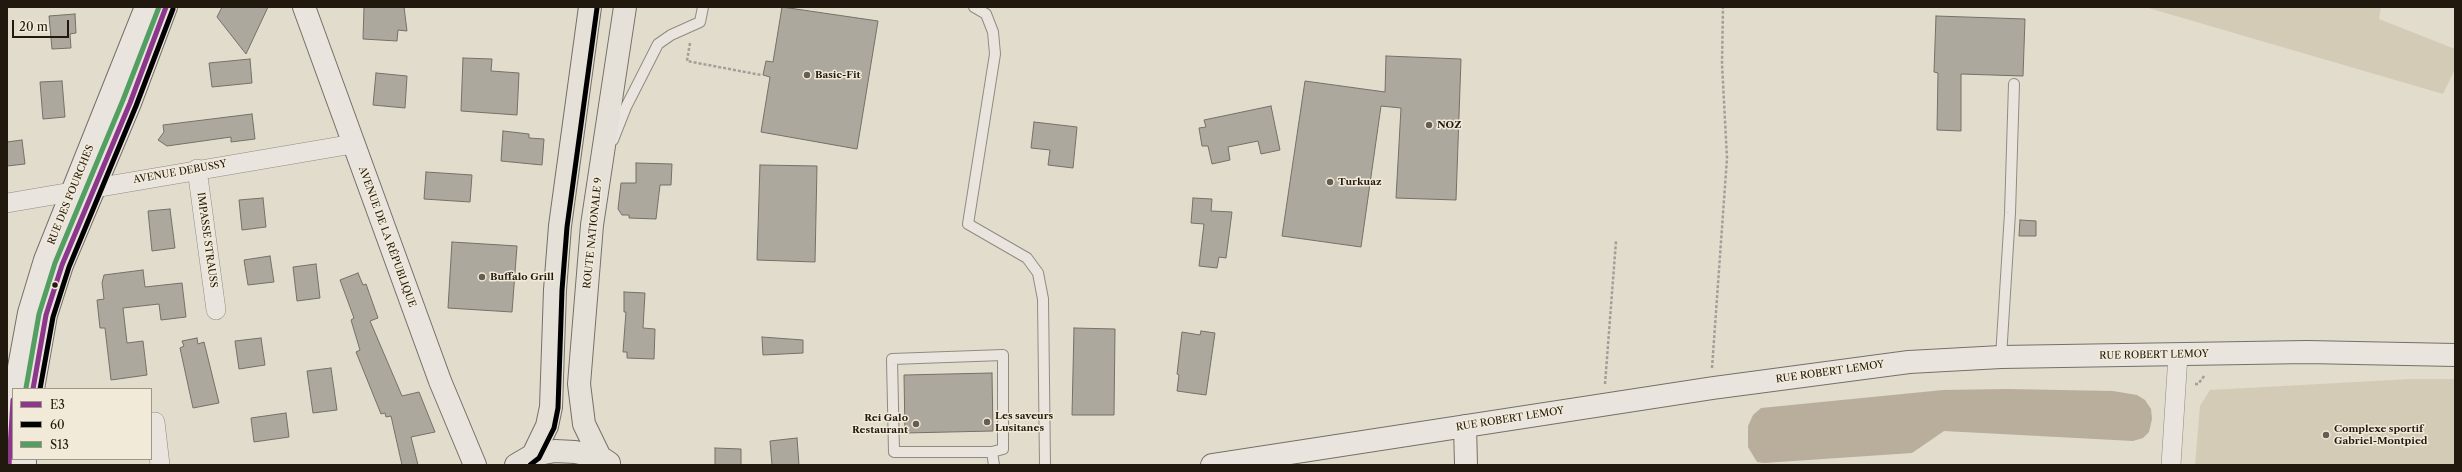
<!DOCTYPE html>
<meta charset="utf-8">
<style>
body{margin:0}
#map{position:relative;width:2462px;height:472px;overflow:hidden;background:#e2dccd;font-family:"Libre Caslon Text",serif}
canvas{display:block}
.frame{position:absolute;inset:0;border:8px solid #21180e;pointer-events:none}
.legend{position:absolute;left:12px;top:388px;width:140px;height:72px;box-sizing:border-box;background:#f2ead9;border:1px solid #9e9688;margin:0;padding:5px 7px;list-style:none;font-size:12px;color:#21180e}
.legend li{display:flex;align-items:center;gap:8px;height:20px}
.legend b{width:20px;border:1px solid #9e9688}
.scale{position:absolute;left:12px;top:20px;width:57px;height:18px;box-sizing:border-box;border:2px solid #21180e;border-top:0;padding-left:5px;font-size:12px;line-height:14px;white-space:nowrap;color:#21180e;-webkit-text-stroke:3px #f2ead9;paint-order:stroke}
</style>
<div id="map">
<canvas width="2462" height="472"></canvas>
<div class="frame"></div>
<ul class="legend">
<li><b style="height:5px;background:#8c368c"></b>E3</li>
<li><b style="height:5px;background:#000"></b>60</li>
<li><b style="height:5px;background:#539f61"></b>S13</li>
</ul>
<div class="scale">20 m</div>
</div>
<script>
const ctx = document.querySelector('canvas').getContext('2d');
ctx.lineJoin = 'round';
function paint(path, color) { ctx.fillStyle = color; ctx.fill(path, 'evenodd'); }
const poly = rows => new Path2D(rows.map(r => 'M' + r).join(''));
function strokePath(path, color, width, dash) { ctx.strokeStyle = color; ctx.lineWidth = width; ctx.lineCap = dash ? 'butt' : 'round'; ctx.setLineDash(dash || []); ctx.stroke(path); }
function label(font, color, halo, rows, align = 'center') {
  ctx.font = font + ' "Libre Caslon Text",serif'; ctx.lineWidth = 3; ctx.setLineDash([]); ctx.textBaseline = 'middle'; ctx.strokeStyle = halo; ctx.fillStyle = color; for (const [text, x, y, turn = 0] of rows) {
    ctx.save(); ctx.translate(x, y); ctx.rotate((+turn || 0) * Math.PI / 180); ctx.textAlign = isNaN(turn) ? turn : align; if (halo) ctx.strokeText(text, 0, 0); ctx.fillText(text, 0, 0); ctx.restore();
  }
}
const green = poly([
 [2145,7,2381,7,2379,19,2455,49,2455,69,2443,94],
 [2410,379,2455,379,2455,465,2195,465,2200,406,2210,390]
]);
const water = poly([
 [2007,389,2113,391,2137,395,2145,400,2151,409,2152,419,2149,432,2143,438,2133,441,1944,431,1912,453,1764,463,1757,462,1748,447,1748,426,1753,415,1761,408,1943,390]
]);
const building = poly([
 [222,7,268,7,246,54,217,17,222,7],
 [364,7,404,7,407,31,398,30,397,41,363,39,364,7],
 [782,7,878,21,857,149,761,132,770,77,763,75,766,61,773,62,782,7],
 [75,14,76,33,70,34,71,48,52,49,49,16,75,14],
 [1936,16,2025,19,2023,76,1961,74,1961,131,1937,130,1938,73,1934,72,1936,16],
 [1386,56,1461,59,1456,200,1396,198,1401,108,1381,106,1361,247,1282,236,1305,81,1385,92,1386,56],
 [463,58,492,59,491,71,519,73,517,115,461,111,463,58],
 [250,59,252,83,212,87,209,63,250,59],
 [376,73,407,76,405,108,373,105,376,73],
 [62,81,65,117,43,119,40,82,62,81],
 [1271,106,1280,150,1261,154,1258,141,1228,147,1230,160,1212,164,1208,146,1202,146,1199,128,1206,127,1204,120,1271,106],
 [252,114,255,139,231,142,231,137,167,146,158,140,164,132,163,125,252,114],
 [1034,122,1077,127,1073,168,1048,165,1050,150,1031,148,1034,122],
 [503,131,529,134,529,138,544,139,542,165,501,161,503,131],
 [22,140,25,164,7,166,7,142,22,140],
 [636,163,672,164,671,185,660,185,656,219,629,218,629,215,622,215,618,209,621,183,636,183,636,163],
 [760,165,817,166,815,262,757,260,760,165],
 [426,172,472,175,470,202,424,199,426,172],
 [263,198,266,227,242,230,239,200,263,198],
 [1193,198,1212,199,1211,211,1232,212,1226,258,1219,257,1217,268,1199,266,1204,224,1191,223,1193,198],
 [170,209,175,248,152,251,148,211,170,209],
 [2020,220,2036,221,2036,236,2019,236,2020,220],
 [452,242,517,246,512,312,448,308,452,242],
 [270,256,274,282,248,285,244,260,270,256],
 [316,264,320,298,297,301,293,267,316,264],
 [143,270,145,287,182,283,186,317,161,320,159,304,123,308,127,343,143,341,147,375,111,380,105,328,100,328,97,300,104,299,102,283,104,275,143,270],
 [358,273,363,285,366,284,378,318,370,321,402,396,419,392,435,432,411,437,418,465,402,465,391,416,386,417,385,413,381,414,356,352,360,350,351,320,354,318,340,280,358,273],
 [624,292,645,293,643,328,655,329,654,359,627,358,627,352,623,352,626,312,624,312,624,292],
 [1074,328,1115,329,1114,415,1072,415,1074,328],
 [1201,331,1215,333,1206,395,1177,391,1179,375,1177,374,1182,332,1200,335,1201,331],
 [762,337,803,340,803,353,763,355,762,337],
 [197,338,198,344,204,342,219,403,193,408,180,348,184,346,182,341,197,338],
 [261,338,265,365,239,369,235,341,261,338],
 [331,368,337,410,313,413,307,371,331,368],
 [992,373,993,431,905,433,904,375,992,373],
 [286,413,289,437,254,442,251,418,286,413],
 [797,438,799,465,772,465,770,441,797,438],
 [715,448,741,449,741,465,715,465,715,448]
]);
const path = poly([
 [690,43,687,61,761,75],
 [1712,368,1727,158,1722,64,1723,7],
 [1605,384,1616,241],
 [2195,384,2198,384,2205,375]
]);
const lane = poly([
 [974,7,986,14,993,32,995,54,968,224,1027,258,1038,273,1043,299,1045,465],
 [613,140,626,107,658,44,671,35,700,22,703,7],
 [1003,355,1003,449,992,452,894,452,892,359,1003,355],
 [2001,357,2010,213,2014,84],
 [992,452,994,465]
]);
const street = poly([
 [197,169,216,310],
 [7,203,353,144],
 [155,422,160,465],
 [2171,465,2178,355]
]);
const secondary = poly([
 [304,7,440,381,475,465],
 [15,389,29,313,45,260,146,7],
 [33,389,46,315,62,265,130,103,166,7],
 [1465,426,1466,465],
 [9,465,13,400],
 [25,465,25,459],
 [1212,465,1713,388,1909,362,2001,357,2307,352,2455,355]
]);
const primary = poly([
 [533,455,547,426,551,407,555,290,560,226,590,7],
 [600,457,584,424,579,384,592,225,625,7],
 [516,465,533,455,555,451,575,452,600,457,609,463]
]);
const bus1 = poly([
 [33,389,46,315,62,265,130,103,166,7],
 [9,465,13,400]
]);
const bus2 = poly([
 [40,389,53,317,69,267,136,106,173,9],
 [530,465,539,458,554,428,558,408,562,290,567,227,597,8]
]);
const bus3 = poly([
 [26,388,39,314,55,263,123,100,159,7]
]);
const markers = [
 [807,75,4,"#655d51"],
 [1429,125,4,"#655d51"],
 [1330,182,4,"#655d51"],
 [482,277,4,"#655d51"],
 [55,285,3.5,"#21180e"],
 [987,422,4,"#655d51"],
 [916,424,4,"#655d51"],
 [2326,435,4,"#655d51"]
];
const poiNames = [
 ["Basic-Fit",815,75],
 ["NOZ",1437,125],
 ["Turkuaz",1338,182],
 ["Buffalo Grill",490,277],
 ["Les saveurs",995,416],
 ["Lusitanes",995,428],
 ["Rei Galo",908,418,"right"],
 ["Restaurant",908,430,"right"],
 ["Complexe sportif",2334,429],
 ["Gabriel-Montpied",2334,441]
];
const streetNames = [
 ["AVENUE DEBUSSY",180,172,-10],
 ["RUE DES FOURCHES",71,195,-68],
 ["ROUTE NATIONALE 9",593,233,-84],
 ["AVENUE DE LA RÉPUBLIQUE",387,237,70],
 ["IMPASSE STRAUSS",207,240,82],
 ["RUE ROBERT LEMOY",2154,355,-1],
 ["RUE ROBERT LEMOY",1830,372,-8],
 ["RUE ROBERT LEMOY",1510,419,-9]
];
paint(green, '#d4cbb7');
paint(water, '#b8ae9b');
paint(building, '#ada89d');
strokePath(building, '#757067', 1);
strokePath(lane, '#908b82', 12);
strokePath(street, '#908b82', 20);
strokePath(secondary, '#757067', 24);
strokePath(primary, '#757067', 24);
strokePath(path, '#a29f98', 2.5, [3, 2]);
strokePath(lane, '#e9e5de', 10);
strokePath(street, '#e9e5de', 19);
strokePath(secondary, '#e9e5de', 22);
strokePath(primary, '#e5e1d9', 22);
strokePath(bus1, '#8c368c', 5);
strokePath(bus2, '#000', 5);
strokePath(bus3, '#539f61', 5);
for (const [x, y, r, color] of markers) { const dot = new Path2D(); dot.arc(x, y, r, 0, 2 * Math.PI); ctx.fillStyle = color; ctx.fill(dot); strokePath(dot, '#f2ead9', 1.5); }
label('bold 10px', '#21180e', '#f2ead9', poiNames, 'left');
label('10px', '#21180e', '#f2ead9', streetNames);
</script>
